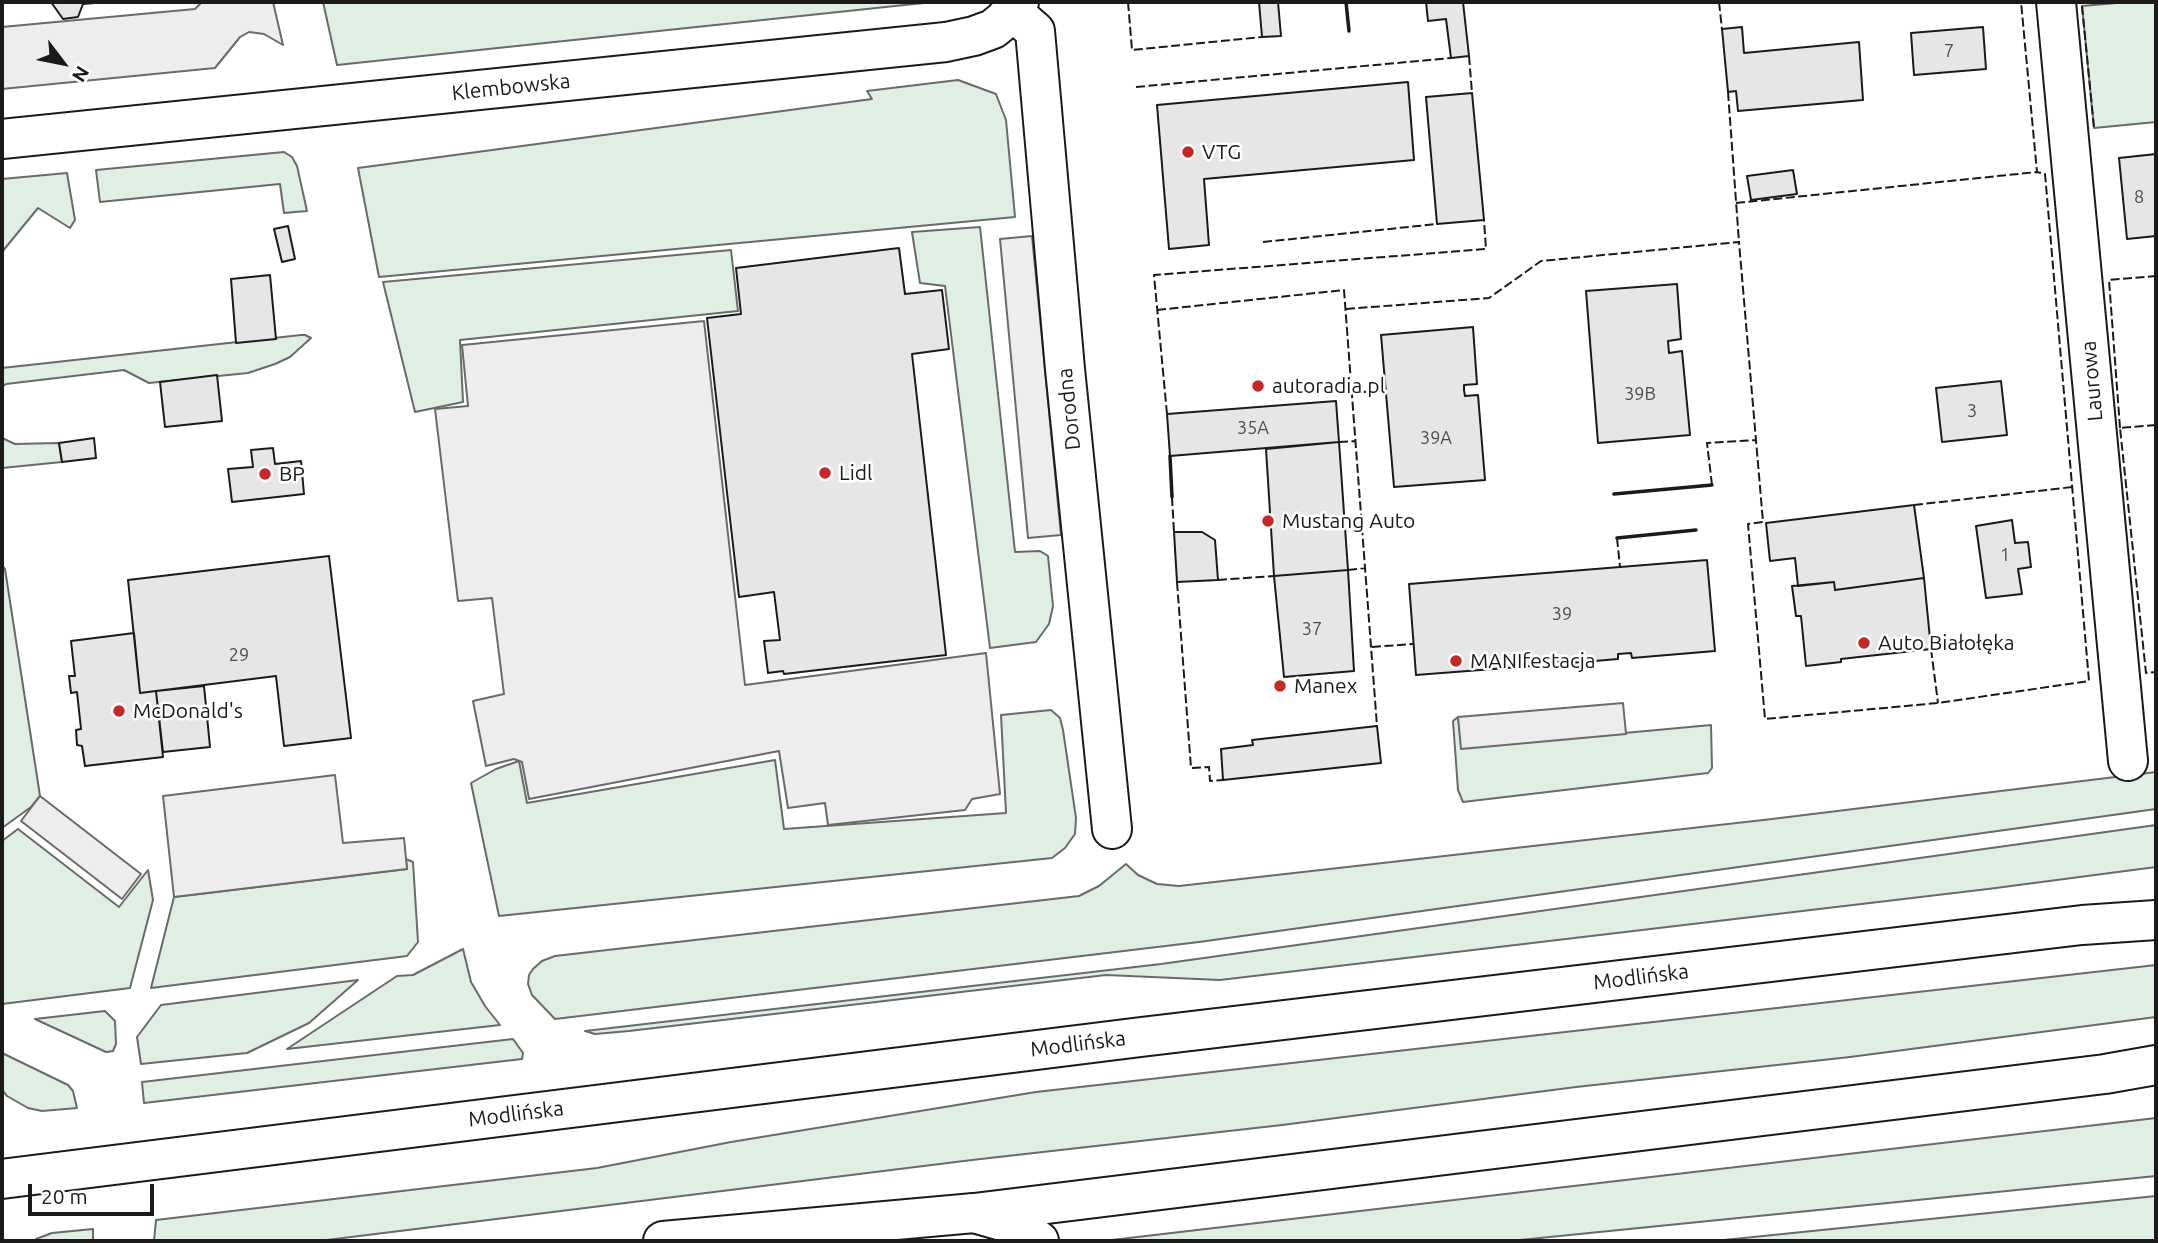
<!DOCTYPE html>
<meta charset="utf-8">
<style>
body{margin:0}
#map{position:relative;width:2158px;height:1243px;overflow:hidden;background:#fff;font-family:Ubuntu,sans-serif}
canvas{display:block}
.frame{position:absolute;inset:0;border:4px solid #1a1a1a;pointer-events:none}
.north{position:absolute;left:28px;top:28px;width:70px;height:70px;-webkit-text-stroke:5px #fff;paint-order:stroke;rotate:122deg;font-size:19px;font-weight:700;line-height:28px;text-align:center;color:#1a1a1a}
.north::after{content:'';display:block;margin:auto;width:24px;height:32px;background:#1a1a1a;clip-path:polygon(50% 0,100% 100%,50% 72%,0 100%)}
.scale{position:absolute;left:28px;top:1184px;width:126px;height:32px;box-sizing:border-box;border:4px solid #1a1a1a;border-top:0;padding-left:9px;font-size:21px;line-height:24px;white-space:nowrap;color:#1a1a1a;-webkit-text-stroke:5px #fff;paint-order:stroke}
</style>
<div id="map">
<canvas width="2158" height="1243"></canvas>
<div class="frame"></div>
<div class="north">N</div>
<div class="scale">20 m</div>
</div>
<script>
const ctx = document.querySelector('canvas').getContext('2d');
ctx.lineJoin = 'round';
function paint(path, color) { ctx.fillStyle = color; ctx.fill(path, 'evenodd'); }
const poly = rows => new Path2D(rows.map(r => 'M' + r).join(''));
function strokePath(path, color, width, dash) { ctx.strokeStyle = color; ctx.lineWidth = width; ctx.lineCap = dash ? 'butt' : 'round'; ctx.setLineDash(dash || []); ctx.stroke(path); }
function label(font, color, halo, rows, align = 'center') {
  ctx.font = font + ' Ubuntu,sans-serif'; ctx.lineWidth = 5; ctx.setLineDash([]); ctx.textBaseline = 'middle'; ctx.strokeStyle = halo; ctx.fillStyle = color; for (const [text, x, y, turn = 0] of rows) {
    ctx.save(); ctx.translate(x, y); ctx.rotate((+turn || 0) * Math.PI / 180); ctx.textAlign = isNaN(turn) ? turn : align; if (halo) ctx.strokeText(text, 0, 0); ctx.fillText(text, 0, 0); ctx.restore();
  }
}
const green = poly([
 [323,2,933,2,337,65,323,2],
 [2128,2,2156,2,2156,122,2094,128,2082,6,2128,2],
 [958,80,996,94,1006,120,1015,217,379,277,358,168,872,99,867,91,958,80],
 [284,152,292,157,297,166,307,211,284,213,280,184,100,202,96,170,284,152],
 [67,173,75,220,70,228,38,208,2,252,2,179,67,173],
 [980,227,1015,552,1040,551,1048,556,1053,606,1049,624,1036,642,990,648,945,286,920,283,912,232,980,227],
 [731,250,738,311,460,340,463,402,415,412,383,282,731,250],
 [301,335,305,335,311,338,290,357,275,364,248,373,149,383,124,370,6,384,2,387,2,368,301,335],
 [2,438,15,444,59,443,62,462,2,468,2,438],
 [2,565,5,569,40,796,31,807,2,828,2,565],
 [1051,710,1060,718,1063,730,1076,818,1075,834,1065,848,1052,858,499,916,471,783,496,769,519,761,527,803,775,760,784,829,1006,813,1001,715,1051,710],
 [1458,717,1462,748,1711,725,1712,768,1708,773,1463,802,1458,790,1453,721,1458,717],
 [2156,772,2156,809,1199,942,555,1019,532,995,528,984,529,975,533,969,542,961,555,956,1079,896,1099,886,1126,864,1138,875,1157,884,1179,886,1772,819,2156,772],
 [2156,825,2156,867,1988,889,1220,980,1106,975,629,1031,595,1034,585,1031,1161,964,2156,825],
 [18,829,119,907,148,870,153,900,130,988,2,1004,2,841,18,829],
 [406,859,413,862,418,942,407,956,151,988,174,897,407,869,406,859],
 [463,949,471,982,485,1006,500,1025,287,1049,397,976,413,975,463,949],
 [2156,965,2156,1017,1850,1057,1576,1087,1282,1125,972,1160,319,1241,154,1241,156,1220,597,1168,731,1142,1036,1092,2156,965],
 [358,980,309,1023,247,1053,141,1064,137,1037,161,1005,358,980],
 [105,1011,115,1021,116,1044,113,1051,106,1052,35,1019,105,1011],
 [513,1039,523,1053,522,1059,144,1103,142,1082,513,1039],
 [2,1053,68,1085,73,1091,77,1108,42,1111,28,1108,7,1096,2,1090,2,1053],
 [2156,1118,2156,1176,1510,1241,1103,1241,2156,1118],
 [2156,1196,2156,1241,1714,1241,2028,1209,2156,1196],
 [93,1229,93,1241,35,1241,36,1239,52,1233,93,1229]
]);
const parking = poly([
 [202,2,273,2,283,45,264,34,249,32,240,37,215,68,2,89,2,27,195,9,202,2],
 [1032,236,1061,535,1028,538,1000,239,1032,236],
 [704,321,745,685,986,653,1000,794,972,799,965,810,828,825,825,803,788,808,779,751,529,799,522,762,514,759,486,766,473,701,504,694,492,598,458,601,435,409,468,406,462,345,704,321],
 [1623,703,1626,734,1461,749,1458,717,1623,703],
 [335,775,343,843,404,838,407,869,174,897,163,796,335,775],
 [40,796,141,874,122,899,21,821,40,796]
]);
const building = poly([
 [51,2,106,2,83,4,78,17,63,19,51,2],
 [1259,2,1278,2,1281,36,1262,37,1259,2],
 [1426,2,1463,2,1469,56,1451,58,1446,19,1428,21,1426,2],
 [1742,27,1744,53,1859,42,1863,100,1738,111,1736,91,1728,92,1722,29,1742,27],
 [1983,27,1986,69,1914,75,1911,33,1983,27],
 [1408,82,1414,160,1204,179,1209,245,1169,249,1157,105,1408,82],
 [1472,93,1484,220,1437,224,1426,97,1472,93],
 [2156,154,2156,236,2127,239,2119,158,2156,154],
 [1793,170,1797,194,1751,200,1747,176,1793,170],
 [288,226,295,259,282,262,274,229,288,226],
 [899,248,905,294,942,290,949,349,912,354,946,655,784,674,783,671,768,673,764,641,780,640,774,592,739,597,707,318,741,314,736,268,899,248],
 [270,275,276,339,236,343,231,279,270,275],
 [1677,284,1681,339,1668,341,1669,353,1682,351,1690,435,1598,443,1586,291,1677,284],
 [1473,327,1477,384,1464,385,1464,390,1465,396,1478,395,1485,480,1394,487,1381,335,1473,327],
 [217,375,222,421,165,427,160,382,217,375],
 [2001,381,2007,435,1942,442,1936,388,2001,381],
 [1336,401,1339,442,1170,456,1167,414,1336,401],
 [94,438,96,458,62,462,59,443,94,438],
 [1339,442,1348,570,1274,576,1266,449,1339,442],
 [273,448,275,464,301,461,304,494,232,502,228,469,253,467,251,450,273,448],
 [1914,505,1924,578,1835,590,1834,582,1798,586,1795,558,1770,561,1766,523,1914,505],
 [2012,520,2015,543,2028,542,2031,567,2018,569,2022,594,1986,598,1976,526,2012,520],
 [1174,532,1202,532,1215,540,1218,580,1177,582,1174,532],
 [329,556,351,738,284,746,276,676,140,693,128,580,329,556],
 [1707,560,1715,651,1632,658,1631,653,1618,654,1618,659,1559,664,1558,659,1545,660,1545,665,1416,675,1409,584,1707,560],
 [1348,570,1354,671,1284,677,1274,576,1348,570],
 [1924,578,1931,649,1841,659,1841,662,1806,666,1801,616,1796,616,1792,586,1834,582,1835,590,1924,578],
 [134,633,140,693,156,691,163,757,85,766,82,746,77,745,76,730,81,729,77,692,71,693,69,676,75,676,71,641,134,633],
 [204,686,210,747,163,752,156,691,204,686],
 [1377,726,1381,763,1223,780,1221,749,1253,745,1252,740,1377,726]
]);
const minor = poly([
 [2056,2,2128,761],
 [1012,11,1035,31,1065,369,1112,829],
 [2,139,946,42,974,36,993,29,1004,20,1019,2],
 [974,1213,1002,1221,1026,1231,1039,1241]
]);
const major = poly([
 [2,1179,1141,1037,2082,925,2156,920],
 [663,1241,974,1213,2105,1074,2156,1065]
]);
const fence = poly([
 [1128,2,1132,50,1262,37],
 [1719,2,1722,29],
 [2082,6,2094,128],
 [1469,56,1472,93],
 [1136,87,1451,58],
 [1728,92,1739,242],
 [1736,203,2037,172],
 [1263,242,1437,224],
 [1346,309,1489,298,1541,261,1739,242,1763,522,1748,524,1765,719,1938,703,2089,681,2045,174,2037,172,2021,2],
 [1157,310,1344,290,1377,726],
 [1167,414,1154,275,1486,249,1484,220],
 [2156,425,2120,428,2146,673,2156,672],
 [2120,428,2109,280,2156,276],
 [1339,442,1356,441],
 [1712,485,1707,443,1756,440],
 [1172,497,1174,532],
 [1914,505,2073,487],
 [1617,538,1620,567],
 [1348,570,1366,568],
 [1218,580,1274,576],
 [1177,582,1191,768,1209,767,1210,781,1223,780],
 [1372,647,1413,644],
 [1931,649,1938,703]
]);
const wall = poly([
 [1346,2,1349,31],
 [1170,456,1172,497],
 [1614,494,1712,485],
 [1617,538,1696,530]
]);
const markers = [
 [1188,152,7,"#c62828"],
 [1258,386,7,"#c62828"],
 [825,473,7,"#c62828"],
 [265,474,7,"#c62828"],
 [1268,521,7,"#c62828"],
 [1864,643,7,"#c62828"],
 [1456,661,7,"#c62828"],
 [1280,686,7,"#c62828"],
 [119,711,7,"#c62828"]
];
const numberNames = [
 ["7",1949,51],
 ["8",2139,197],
 ["39B",1640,394],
 ["3",1972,411],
 ["35A",1253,428],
 ["39A",1436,438],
 ["1",2005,555],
 ["39",1562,614],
 ["37",1312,629],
 ["29",239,655]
];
const streetNames = [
 ["Klembowska",511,87,-6],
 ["Laurowa",2092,381,-95],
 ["Dorodna",1069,409,-96],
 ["Modlińska",1641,977,-7],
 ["Modlińska",1078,1044,-7],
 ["Modlińska",516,1114,-7]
];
const poiNames = [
 ["VTG",1202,152],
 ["autoradia.pl",1272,386],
 ["Lidl",839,473],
 ["BP",279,474],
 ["Mustang Auto",1282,521],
 ["Auto Białołęka",1878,643],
 ["MANIfestacja",1470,661],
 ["Manex",1294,686],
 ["McDonald's",133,711]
];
paint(green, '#e0efe3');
strokePath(green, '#6a6a6a', 2);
paint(parking, '#ededed');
strokePath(parking, '#6a6a6a', 2);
paint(building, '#e6e6e6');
strokePath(building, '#1a1a1a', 2);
strokePath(minor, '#1a1a1a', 42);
strokePath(major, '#1a1a1a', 42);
strokePath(minor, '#fff', 38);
strokePath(major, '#fff', 38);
strokePath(fence, '#1a1a1a', 2, [9, 3.5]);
strokePath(wall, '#1a1a1a', 3.5);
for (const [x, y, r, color] of markers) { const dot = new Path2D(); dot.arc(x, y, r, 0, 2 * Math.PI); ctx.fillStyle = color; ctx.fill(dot); strokePath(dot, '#fff', 2.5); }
label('18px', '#4d4d4d', null, numberNames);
label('21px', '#1a1a1a', '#fff', streetNames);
label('21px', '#1a1a1a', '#fff', poiNames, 'left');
</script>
